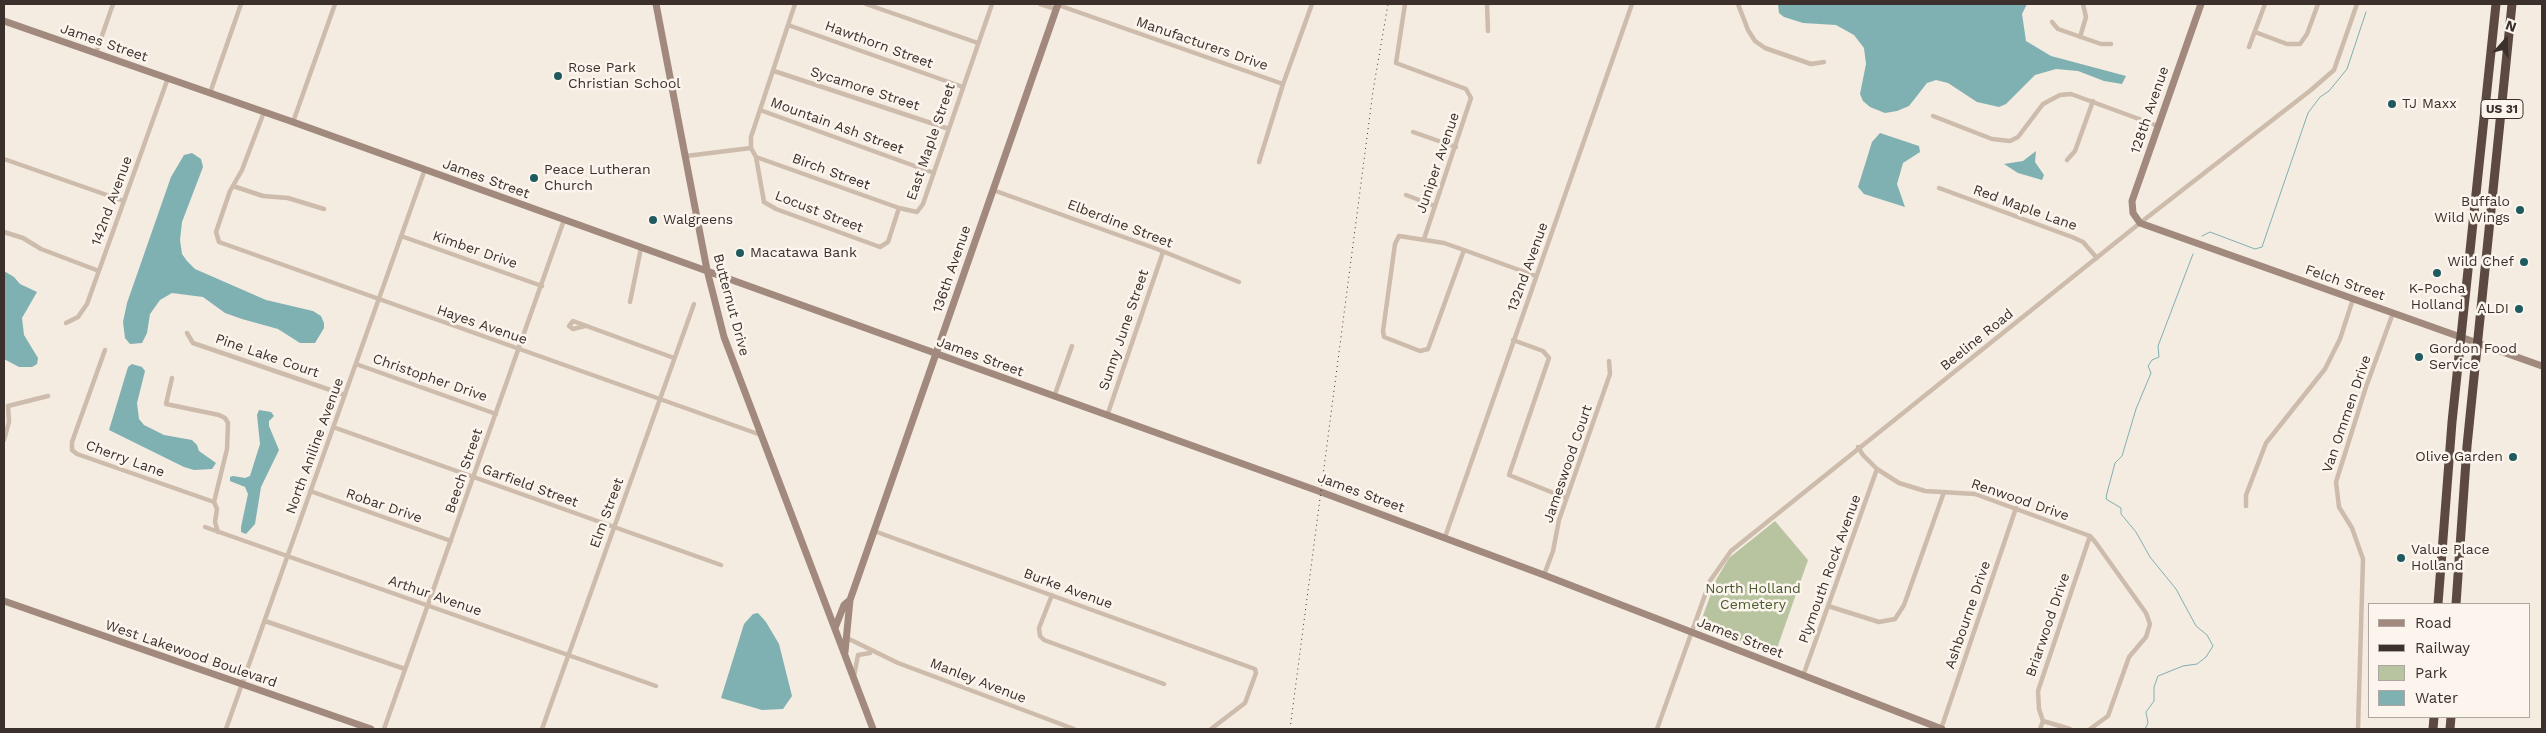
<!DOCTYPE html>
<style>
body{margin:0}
#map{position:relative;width:2546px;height:733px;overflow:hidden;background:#f4ebe1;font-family:"Work Sans",sans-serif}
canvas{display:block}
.frame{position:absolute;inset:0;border:5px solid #3b302b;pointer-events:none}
.legend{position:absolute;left:2368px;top:603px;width:162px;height:115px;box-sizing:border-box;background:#fbf5ee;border:1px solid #aea6a0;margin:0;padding:6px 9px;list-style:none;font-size:15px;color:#3b302b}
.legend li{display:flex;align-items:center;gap:10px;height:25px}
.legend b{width:25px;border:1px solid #aea6a0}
.north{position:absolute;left:2481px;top:15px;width:50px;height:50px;-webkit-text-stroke:4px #fbf5ee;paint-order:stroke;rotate:20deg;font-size:14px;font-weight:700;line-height:20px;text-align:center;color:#3b302b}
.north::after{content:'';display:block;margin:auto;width:18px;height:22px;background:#3b302b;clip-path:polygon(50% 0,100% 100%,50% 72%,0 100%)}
</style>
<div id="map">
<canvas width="2546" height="733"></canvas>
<div class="frame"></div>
<ul class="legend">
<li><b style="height:6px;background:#a18a7d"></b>Road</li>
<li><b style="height:6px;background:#3b302b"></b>Railway</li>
<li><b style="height:14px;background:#b8c4a0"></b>Park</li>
<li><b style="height:14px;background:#7fb0b2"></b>Water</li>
</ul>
<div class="north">N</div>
</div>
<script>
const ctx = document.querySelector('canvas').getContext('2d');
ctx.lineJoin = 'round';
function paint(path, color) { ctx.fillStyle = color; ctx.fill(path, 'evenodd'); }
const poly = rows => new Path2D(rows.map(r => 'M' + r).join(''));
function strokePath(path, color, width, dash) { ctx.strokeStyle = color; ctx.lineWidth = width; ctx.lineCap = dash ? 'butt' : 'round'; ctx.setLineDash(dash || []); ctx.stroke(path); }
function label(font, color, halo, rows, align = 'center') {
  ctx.font = font + ' "Work Sans",sans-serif'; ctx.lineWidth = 5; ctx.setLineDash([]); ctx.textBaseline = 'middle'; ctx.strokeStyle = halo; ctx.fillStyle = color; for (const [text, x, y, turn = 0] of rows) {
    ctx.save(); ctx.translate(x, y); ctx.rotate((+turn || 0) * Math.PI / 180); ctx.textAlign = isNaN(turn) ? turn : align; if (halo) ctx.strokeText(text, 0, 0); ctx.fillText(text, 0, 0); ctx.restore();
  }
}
const green = poly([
 [1775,521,1808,560,1775,654,1701,627,1700,624,1716,580,1729,558]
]);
const water = poly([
 [1778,4,2027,4,2022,14,2026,41,2051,56,2126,76,2122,84,2104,81,2078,71,2056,69,2035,75,2006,104,1999,107,1977,102,1948,83,1936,80,1927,83,1909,106,1897,111,1885,113,1870,107,1863,101,1860,94,1866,64,1864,48,1854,35,1836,25,1803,23,1784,17,1779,13],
 [1880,133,1919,146,1920,152,1903,163,1897,184,1905,207,1864,194,1858,187,1872,142],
 [2036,151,2035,162,2044,175,2042,180,2018,173,2004,164,2023,161],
 [192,153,201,159,203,167,182,222,180,240,182,254,187,261,195,269,266,300,313,311,321,316,324,323,324,328,315,343,300,343,278,329,242,319,225,313,203,297,172,293,160,300,150,314,147,333,142,343,130,344,125,338,123,322,127,303,171,177,184,155],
 [4,271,14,277,20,284,37,292,22,318,24,335,38,358,37,364,32,367,19,367,4,359],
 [132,364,142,367,145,371,137,403,139,419,144,425,164,435,192,440,197,445,199,451,216,463,212,469,194,470,184,467,109,430,128,367],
 [259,410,271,412,274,416,269,421,269,426,279,450,261,487,255,524,246,534,241,532,241,527,248,494,245,487,230,481,230,477,233,476,245,478,250,476,260,444,257,415],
 [758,613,766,622,779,644,792,696,783,709,762,710,721,698,744,624,753,614]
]);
const stream = poly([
 [2202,236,2210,232,2255,249,2262,247,2308,113,2320,97,2329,91,2347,69,2366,12],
 [2145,729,2148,723,2146,712,2154,701,2154,687,2158,676,2183,666,2197,664,2206,657,2213,646,2207,635,2196,626,2176,589,2150,557,2136,532,2121,514,2121,508,2106,499,2107,493,2115,463,2122,456,2136,409,2151,373,2148,366,2152,360,2159,357,2158,346,2193,254]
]);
const street = poly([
 [795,4,751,137,751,148,756,157,764,202,776,209,880,247,888,242,899,208],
 [866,4,978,43],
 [1040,4,1056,9],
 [1405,4,1396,63,1466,89,1471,98,1424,239],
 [1487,4,1488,31],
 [1738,4,1748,30,1755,41,1765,48,1811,64,1824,62],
 [1058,5,1283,84],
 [2052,22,2058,29,2101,44,2111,44],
 [788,25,963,87],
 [2255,32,2287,44,2300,44,2307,34,2318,4],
 [2080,37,2086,17,2083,4],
 [2249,47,2265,4],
 [96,53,113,4],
 [774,71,949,129],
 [210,93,241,4],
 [760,110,934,173],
 [264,112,242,170,230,191,216,232,219,242,761,435],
 [1933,116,1992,139,2010,141,2018,137,2043,104,2060,95,2071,94,2158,126],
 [293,122,335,4],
 [1413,132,1456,147],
 [686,156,751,148],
 [756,157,899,208,917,212,923,204,992,4],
 [4,159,124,201],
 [2067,160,2075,151,2093,101],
 [1259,162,1283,84,1312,4],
 [233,186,263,196,288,198,324,209],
 [1939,188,2072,237,2083,242,2097,258],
 [993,190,1157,249,1239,282],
 [1406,195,1435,206],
 [4,232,23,238,41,249,99,271],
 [401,236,542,286],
 [1464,250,1428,349,1420,351,1384,337,1383,331,1395,244,1399,236,1444,243,1464,250,1536,276],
 [630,302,641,248],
 [66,323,78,317,87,304,168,78],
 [585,326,573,329,569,326,573,321,674,358],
 [187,333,193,343,345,395],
 [1513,340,1543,351,1549,358,1509,475,1566,498],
 [105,350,72,442,72,450,77,454,214,502],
 [356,364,496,414],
 [172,378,166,404,219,415,225,418,228,423,227,449,214,502,217,509,215,522,218,532],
 [1054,397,1072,346],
 [8,406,48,396],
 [1107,416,1163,252],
 [333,427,721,565],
 [4,440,9,422,8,406],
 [1858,447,1863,455,1877,469,1899,483,1925,491,1975,494,2090,536,2096,543,2146,613,2150,624,2146,637,2129,657,2108,716,2090,729],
 [310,491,451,541],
 [2246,506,2246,495,2266,443,2325,369,2340,339,2353,299],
 [205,527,656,686],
 [874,531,1255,669,1256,673,1245,703,1211,729],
 [1445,537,1632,4],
 [1544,575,1553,551,1559,520,1610,374,1609,361],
 [1052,595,1039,628,1040,636,1044,640,1164,684],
 [1828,606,1879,622,1895,619,1904,605,1944,492],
 [265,621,405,669],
 [847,638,898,663,1074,729],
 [854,676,858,655,870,653],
 [1803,676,1877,469],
 [2043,721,2039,709,2038,691,2090,536],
 [2043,721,2070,729],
 [226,729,425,169],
 [384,729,564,220],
 [542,729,694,304],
 [1657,729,1710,581,1731,551,2140,223,2311,90,2334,70,2357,4],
 [1941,729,2016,508],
 [2040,729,2043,721],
 [2358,729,2363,559,2352,528,2339,507,2336,482,2366,387,2393,313]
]);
const secondary = poly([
 [656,4,707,270,724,337,873,729],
 [2201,4,2132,201,2133,213,2140,223,2542,366],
 [4,21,293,122,1321,492,1544,575,1942,729],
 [4,601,371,729],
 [835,628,844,605,850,600],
 [845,652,850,600,1058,4]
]);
const highway = poly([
 [2438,604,2452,422,2496,4],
 [2456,604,2467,446,2512,4],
 [2433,729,2434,717],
 [2450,729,2451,717]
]);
const rail = poly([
 [1290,729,1373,91,1388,4]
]);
const markers = [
 [558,76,5,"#1f5a5e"],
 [2392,104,5,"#1f5a5e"],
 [534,178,5,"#1f5a5e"],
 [2520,210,5,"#1f5a5e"],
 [653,220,5,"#1f5a5e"],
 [740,253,5,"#1f5a5e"],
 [2524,262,5,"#1f5a5e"],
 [2437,273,5,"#1f5a5e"],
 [2519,309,5,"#1f5a5e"],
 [2419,357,5,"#1f5a5e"],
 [2513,457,5,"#1f5a5e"],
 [2401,558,5,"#1f5a5e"]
];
const shields = [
 [2502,109,42]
];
const shieldNames = [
 ["US 31",2502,109]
];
const streetNames = [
 ["James Street",104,43,19],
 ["Manufacturers Drive",1202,44,19],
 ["Hawthorn Street",879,45,20],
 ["Sycamore Street",865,89,18],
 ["128th Avenue",2150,110,-71],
 ["Mountain Ash Street",837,126,20],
 ["East Maple Street",931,142,-71],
 ["Juniper Avenue",1438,163,-71],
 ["Birch Street",831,172,20],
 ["James Street",486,179,20],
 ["142nd Avenue",112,201,-70],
 ["Red Maple Lane",2025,208,20],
 ["Locust Street",819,212,21],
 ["Elberdine Street",1120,224,21],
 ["Kimber Drive",475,250,19],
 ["132nd Avenue",1528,267,-70],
 ["136th Avenue",952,269,-71],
 ["Felch Street",2345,283,19],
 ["Butternut Drive",731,305,75],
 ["Hayes Avenue",482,325,19],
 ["Sunny June Street",1124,330,-71],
 ["Beeline Road",1977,340,-39],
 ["Pine Lake Court",267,356,19],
 ["James Street",980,357,20],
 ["Christopher Drive",430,378,19],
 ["Van Ommen Drive",2347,414,-71],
 ["North Aniline Avenue",315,446,-70],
 ["Cherry Lane",125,459,20],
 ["Jameswood Court",1568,464,-71],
 ["Beech Street",464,471,-71],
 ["Garfield Street",530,486,20],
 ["James Street",1361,493,20],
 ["Renwood Drive",2020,500,19],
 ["Robar Drive",384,506,19],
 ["Elm Street",607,513,-70],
 ["Plymouth Rock Avenue",1830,569,-70],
 ["Burke Avenue",1068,589,20],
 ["Arthur Avenue",435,596,19],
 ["Ashbourne Drive",1968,615,-71],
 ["Briarwood Drive",2048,625,-71],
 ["James Street",1740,638,21],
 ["West Lakewood Boulevard",191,654,19],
 ["Manley Avenue",978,681,21]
];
const poiNames = [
 ["Rose Park",568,68],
 ["Christian School",568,84],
 ["TJ Maxx",2402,104],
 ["Peace Lutheran",544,170],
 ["Church",544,186],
 ["Buffalo",2510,202,"right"],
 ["Wild Wings",2510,218,"right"],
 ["Walgreens",663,220],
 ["Macatawa Bank",750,253],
 ["Wild Chef",2514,262,"right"],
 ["K-Pocha",2437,289,"center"],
 ["Holland",2437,305,"center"],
 ["ALDI",2509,309,"right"],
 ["Gordon Food",2429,349],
 ["Service",2429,365],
 ["Olive Garden",2503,457,"right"],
 ["Value Place",2411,550],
 ["Holland",2411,566]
];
const parkNames = [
 ["North Holland",1753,589],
 ["Cemetery",1753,605]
];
paint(green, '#b8c4a0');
paint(water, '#7fb0b2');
strokePath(stream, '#7fb0b2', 1);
strokePath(street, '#cdbbac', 4.5);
strokePath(secondary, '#a18a7d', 7);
strokePath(highway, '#5c4a42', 9);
strokePath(rail, '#3b302b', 1, [1, 4]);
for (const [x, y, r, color] of markers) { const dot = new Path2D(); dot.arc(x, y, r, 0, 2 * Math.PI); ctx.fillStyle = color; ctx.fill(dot); strokePath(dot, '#fbf5ee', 2); }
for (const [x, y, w] of shields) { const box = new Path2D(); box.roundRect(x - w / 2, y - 9.5, w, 19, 4); ctx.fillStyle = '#fbf5ee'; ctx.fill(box); strokePath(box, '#3b302b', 1); }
label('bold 12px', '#3b302b', null, shieldNames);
label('14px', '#3b302b', '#fbf5ee', streetNames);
label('14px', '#3b302b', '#fbf5ee', poiNames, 'left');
label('14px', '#4a5a2e', '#fbf5ee', parkNames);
</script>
